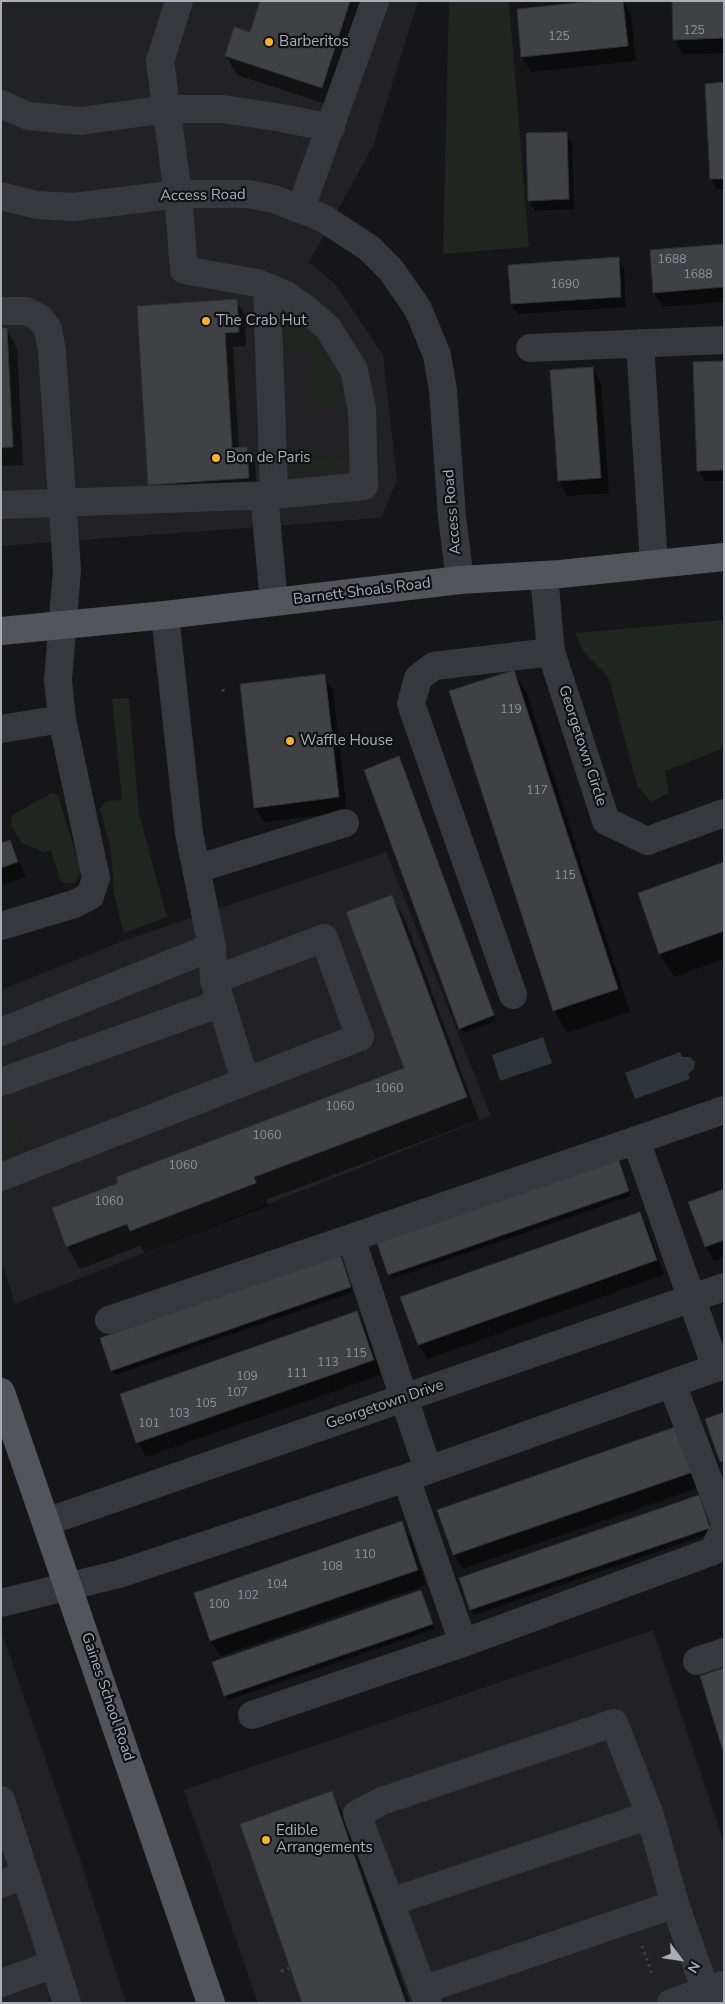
<!DOCTYPE html>
<style>
body{margin:0}
#map{position:relative;width:725px;height:2004px;overflow:hidden;background:#161618;font-family:"Nunito Sans",sans-serif}
canvas{display:block}
.frame{position:absolute;inset:0;border:2px solid #a8adb8;pointer-events:none}
.north{position:absolute;left:655px;top:1934px;width:50px;height:50px;-webkit-text-stroke:4px #111113;paint-order:stroke;rotate:121deg;font-size:14px;font-weight:700;line-height:20px;text-align:center;color:#a8adb8}
.north::after{content:'';display:block;margin:auto;width:18px;height:22px;background:#a8adb8;clip-path:polygon(50% 0,100% 100%,50% 72%,0 100%)}
</style>
<div id="map">
<canvas width="725" height="2004"></canvas>
<div class="frame"></div>
<div class="north">N</div>
</div>
<script>
const ctx = document.querySelector('canvas').getContext('2d');
ctx.lineJoin = 'round';
function paint(path, color) { ctx.fillStyle = color; ctx.fill(path, 'evenodd'); }
const poly = rows => new Path2D(rows.map(r => 'M' + r).join(''));
function strokePath(path, color, width, dash) { ctx.strokeStyle = color; ctx.lineWidth = width; ctx.lineCap = dash ? 'butt' : 'round'; ctx.setLineDash(dash || []); ctx.stroke(path); }
function label(font, color, halo, rows, align = 'center') {
  ctx.font = font + ' "Nunito Sans",sans-serif'; ctx.lineWidth = 4.5; ctx.setLineDash([]); ctx.textBaseline = 'middle'; ctx.strokeStyle = halo; ctx.fillStyle = color; for (const [text, x, y, turn = 0] of rows) {
    ctx.save(); ctx.translate(x, y); ctx.rotate((+turn || 0) * Math.PI / 180); ctx.textAlign = isNaN(turn) ? turn : align; if (halo) ctx.strokeText(text, 0, 0); ctx.fillText(text, 0, 0); ctx.restore();
  }
}
const built = poly([
 [1,1,418,1,373,146,309,262,336,285,383,355,397,480,381,518,1,546],
 [386,852,491,1116,15,1304,1,1261,1,990,123,941],
 [653,1630,724,1843,724,2003,258,2003,184,1790],
 [1,1631,79,1856,126,2003,1,2003]
]);
const green = poly([
 [449,1,509,1,529,247,443,254],
 [292,319,306,331,323,352,339,386,341,399,339,403,317,407,312,401,311,353,288,353,284,349,283,323,284,320],
 [339,456,345,462,343,467,338,471,298,473,291,467,295,459],
 [724,620,724,748,665,771,669,793,651,802,637,785,608,676,583,651,575,633],
 [129,698,139,814,167,917,124,933,114,894,111,850,100,809,106,801,122,800,112,699],
 [52,793,58,795,81,870,75,883,65,883,60,880,51,850,44,852,22,843,11,825,12,816,16,813],
 [17,1116,19,1122,18,1147,13,1152,1,1156,1,1121]
]);
const water = poly([
 [543,1037,552,1063,500,1081,492,1055],
 [680,1052,682,1057,690,1057,695,1062,694,1069,688,1074,690,1079,635,1099,625,1073]
]);
const shadow = poly([
 [261,1,366,1,332,106,237,75,226,56,251,34],
 [608,1,623,1,631,15,636,61,531,72,522,57],
 [724,1,724,53,683,54,674,39],
 [724,84,724,189,717,189,711,179,706,85],
 [566,133,572,143,574,209,535,211,529,200],
 [724,245,724,302,663,307,654,292],
 [618,259,624,269,626,307,518,314,512,304],
 [236,301,245,315,246,346,233,347,239,449,246,448,255,463,257,493,158,499,150,484],
 [1,329,6,329,17,347,23,465,1,466],
 [724,362,724,481,705,481,699,471],
 [593,368,601,383,609,493,567,496,559,481],
 [514,672,527,694,630,1012,567,1033,554,1010],
 [324,676,333,690,347,812,264,822,255,807],
 [401,763,496,1021,463,1033,460,1028],
 [9,841,26,877,1,886,1,844],
 [724,863,724,959,674,977,660,954,639,894],
 [391,896,405,919,479,1120,266,1200,268,1206,144,1253,140,1246,80,1269,67,1246,406,1069],
 [617,1159,631,1196,392,1279,389,1274],
 [724,1190,724,1258,714,1261,706,1247],
 [639,1213,648,1228,664,1275,427,1359,419,1345],
 [340,1256,353,1292,115,1375,112,1370],
 [356,1313,365,1328,381,1375,146,1457,138,1442],
 [678,1428,701,1487,463,1569,454,1555,439,1510],
 [698,1497,712,1533,474,1615,471,1610,461,1578],
 [401,1523,410,1537,426,1585,220,1656,211,1641,195,1594],
 [421,1591,435,1629,228,1700,225,1695],
 [331,1793,345,1816,410,2003,304,2003]
]);
const building = poly([
 [260,1,350,1,322,88,225,56,234,27,250,32,260,1],
 [595,1,623,1,628,46,521,57,517,9,595,1],
 [672,1,724,1,724,38,673,40,672,1],
 [724,82,724,179,710,179,705,84,724,82],
 [567,132,569,199,528,201,526,133,567,132],
 [724,244,724,287,653,293,650,250,724,244],
 [619,257,621,297,511,304,508,265,619,257],
 [237,299,239,332,225,333,232,448,247,447,249,478,148,485,137,306,237,299],
 [1,328,7,328,13,447,1,448,1,328],
 [724,361,724,470,697,471,693,362,724,361],
 [593,367,601,478,558,481,550,370,593,367],
 [514,670,618,989,553,1011,449,691,514,670],
 [325,674,339,797,254,808,240,684,325,674],
 [399,756,494,1015,459,1029,364,770,399,756],
 [10,840,18,862,1,868,1,843,10,840],
 [724,862,724,931,659,954,638,893,724,862],
 [392,895,467,1097,254,1177,256,1183,130,1231,127,1224,66,1247,52,1208,118,1183,116,1177,404,1068,346,912,392,895],
 [618,1158,629,1191,388,1275,377,1243,618,1158],
 [724,1189,724,1240,705,1247,688,1202,724,1189],
 [640,1212,657,1260,418,1345,400,1297,640,1212],
 [340,1254,351,1287,111,1371,100,1338,340,1254],
 [357,1311,374,1360,136,1443,120,1394,357,1311],
 [724,1412,724,1461,720,1462,705,1419,724,1412],
 [678,1426,693,1472,453,1555,437,1510,678,1426],
 [699,1495,710,1528,470,1610,459,1578,699,1495],
 [402,1521,418,1570,210,1641,194,1593,402,1521],
 [421,1590,433,1624,224,1696,212,1662,421,1590],
 [724,1668,724,1754,700,1676,724,1668],
 [332,1791,382,1936,406,2003,302,2003,290,1968,240,1824,332,1791]
]);
const path = poly([
 [223,689,224,695],
 [642,1946,652,1974],
 [281,1971,290,1968]
]);
const minor = poly([
 [1,104,28,116,81,121,167,109,223,109,282,118,331,128],
 [1,196,37,205,74,207,178,194,248,194,274,199,323,218,369,248,391,270,418,309,437,355,443,390,452,517,460,580],
 [301,208,375,1],
 [267,287,274,495],
 [1,311,26,311,40,318,48,329,52,351,67,570,58,680,62,719,96,878,90,896,74,904,1,926],
 [640,343,654,564],
 [530,348,724,340],
 [264,495,274,602],
 [1,505,274,495,364,486,362,410,354,370,328,328,306,309,286,295,267,287,257,283,184,270,178,194,160,61,179,1],
 [544,575,551,652,606,821,647,841,724,813],
 [165,615,189,833,212,947,214,980,245,1080],
 [1,729,62,719],
 [196,869,345,823],
 [513,995,411,704,418,678,434,666,551,652],
 [1,1032,212,947],
 [1,1082,221,1003],
 [636,1140,716,1368],
 [1,1177,360,1037,324,938,214,980],
 [351,1238,724,1110],
 [109,1320,351,1238,428,1470],
 [672,1384,724,1521],
 [406,1478,463,1643,713,1551,724,1529],
 [46,1522,724,1287],
 [1,1603,119,1574,406,1478,724,1365],
 [697,1661,724,1652],
 [252,1715,463,1643],
 [1,1800,67,2003],
 [1,1884,25,1875],
 [391,1902,650,1815],
 [1,1983,54,1964],
 [423,1990,675,1904],
 [428,2003,357,1814,382,1801,614,1723,650,1815,675,1904,710,2003],
 [671,2003,722,1985]
]);
const major = poly([
 [1,631,165,615,460,580,560,574,724,557],
 [1,1392,211,2003]
]);
const markers = [
 [269,42,5,"#f2b134"],
 [206,321,5,"#f2b134"],
 [216,458,5,"#f2b134"],
 [290,741,5,"#f2b134"],
 [266,1840,5,"#f2b134"]
];
const numberNames = [
 ["125",694,31],
 ["125",559,37],
 ["1688",672,260],
 ["1688",698,275],
 ["1690",565,285],
 ["119",511,710],
 ["117",537,791],
 ["115",565,876],
 ["1060",389,1089],
 ["1060",340,1107],
 ["1060",267,1136],
 ["1060",183,1166],
 ["1060",109,1202],
 ["115",356,1354],
 ["113",328,1363],
 ["111",297,1374],
 ["109",247,1377],
 ["107",237,1393],
 ["105",206,1404],
 ["103",179,1414],
 ["101",149,1424],
 ["110",365,1555],
 ["108",332,1567],
 ["104",277,1585],
 ["102",248,1596],
 ["100",219,1605]
];
const poiNames = [
 ["Barberitos",279,42],
 ["The Crab Hut",216,321],
 ["Bon de Paris",226,458],
 ["Waffle House",300,741],
 ["Edible",276,1831],
 ["Arrangements",276,1848]
];
const streetNames = [
 ["Access Road",203,196,-1],
 ["Access Road",453,512,-95],
 ["Barnett Shoals Road",362,592,-7],
 ["Georgetown Circle",582,746,72],
 ["Georgetown Drive",385,1405,-19],
 ["Gaines School Road",107,1697,71]
];
paint(built, '#222225');
paint(green, '#1e261f');
paint(water, '#2c353c');
paint(shadow, '#0007');
paint(building, '#404145');
strokePath(building, '#303034', 1);
strokePath(path, '#3d3f44', 3, [2.5, 4]);
strokePath(minor, '#37383d', 28);
strokePath(major, '#53555c', 28);
for (const [x, y, r, color] of markers) { const dot = new Path2D(); dot.arc(x, y, r, 0, 2 * Math.PI); ctx.fillStyle = color; ctx.fill(dot); strokePath(dot, '#111113', 2); }
label('12px', '#8e929b', null, numberNames);
label('15px', '#a8adb8', '#111113', poiNames, 'left');
label('15px', '#a8adb8', '#111113', streetNames);
</script>
